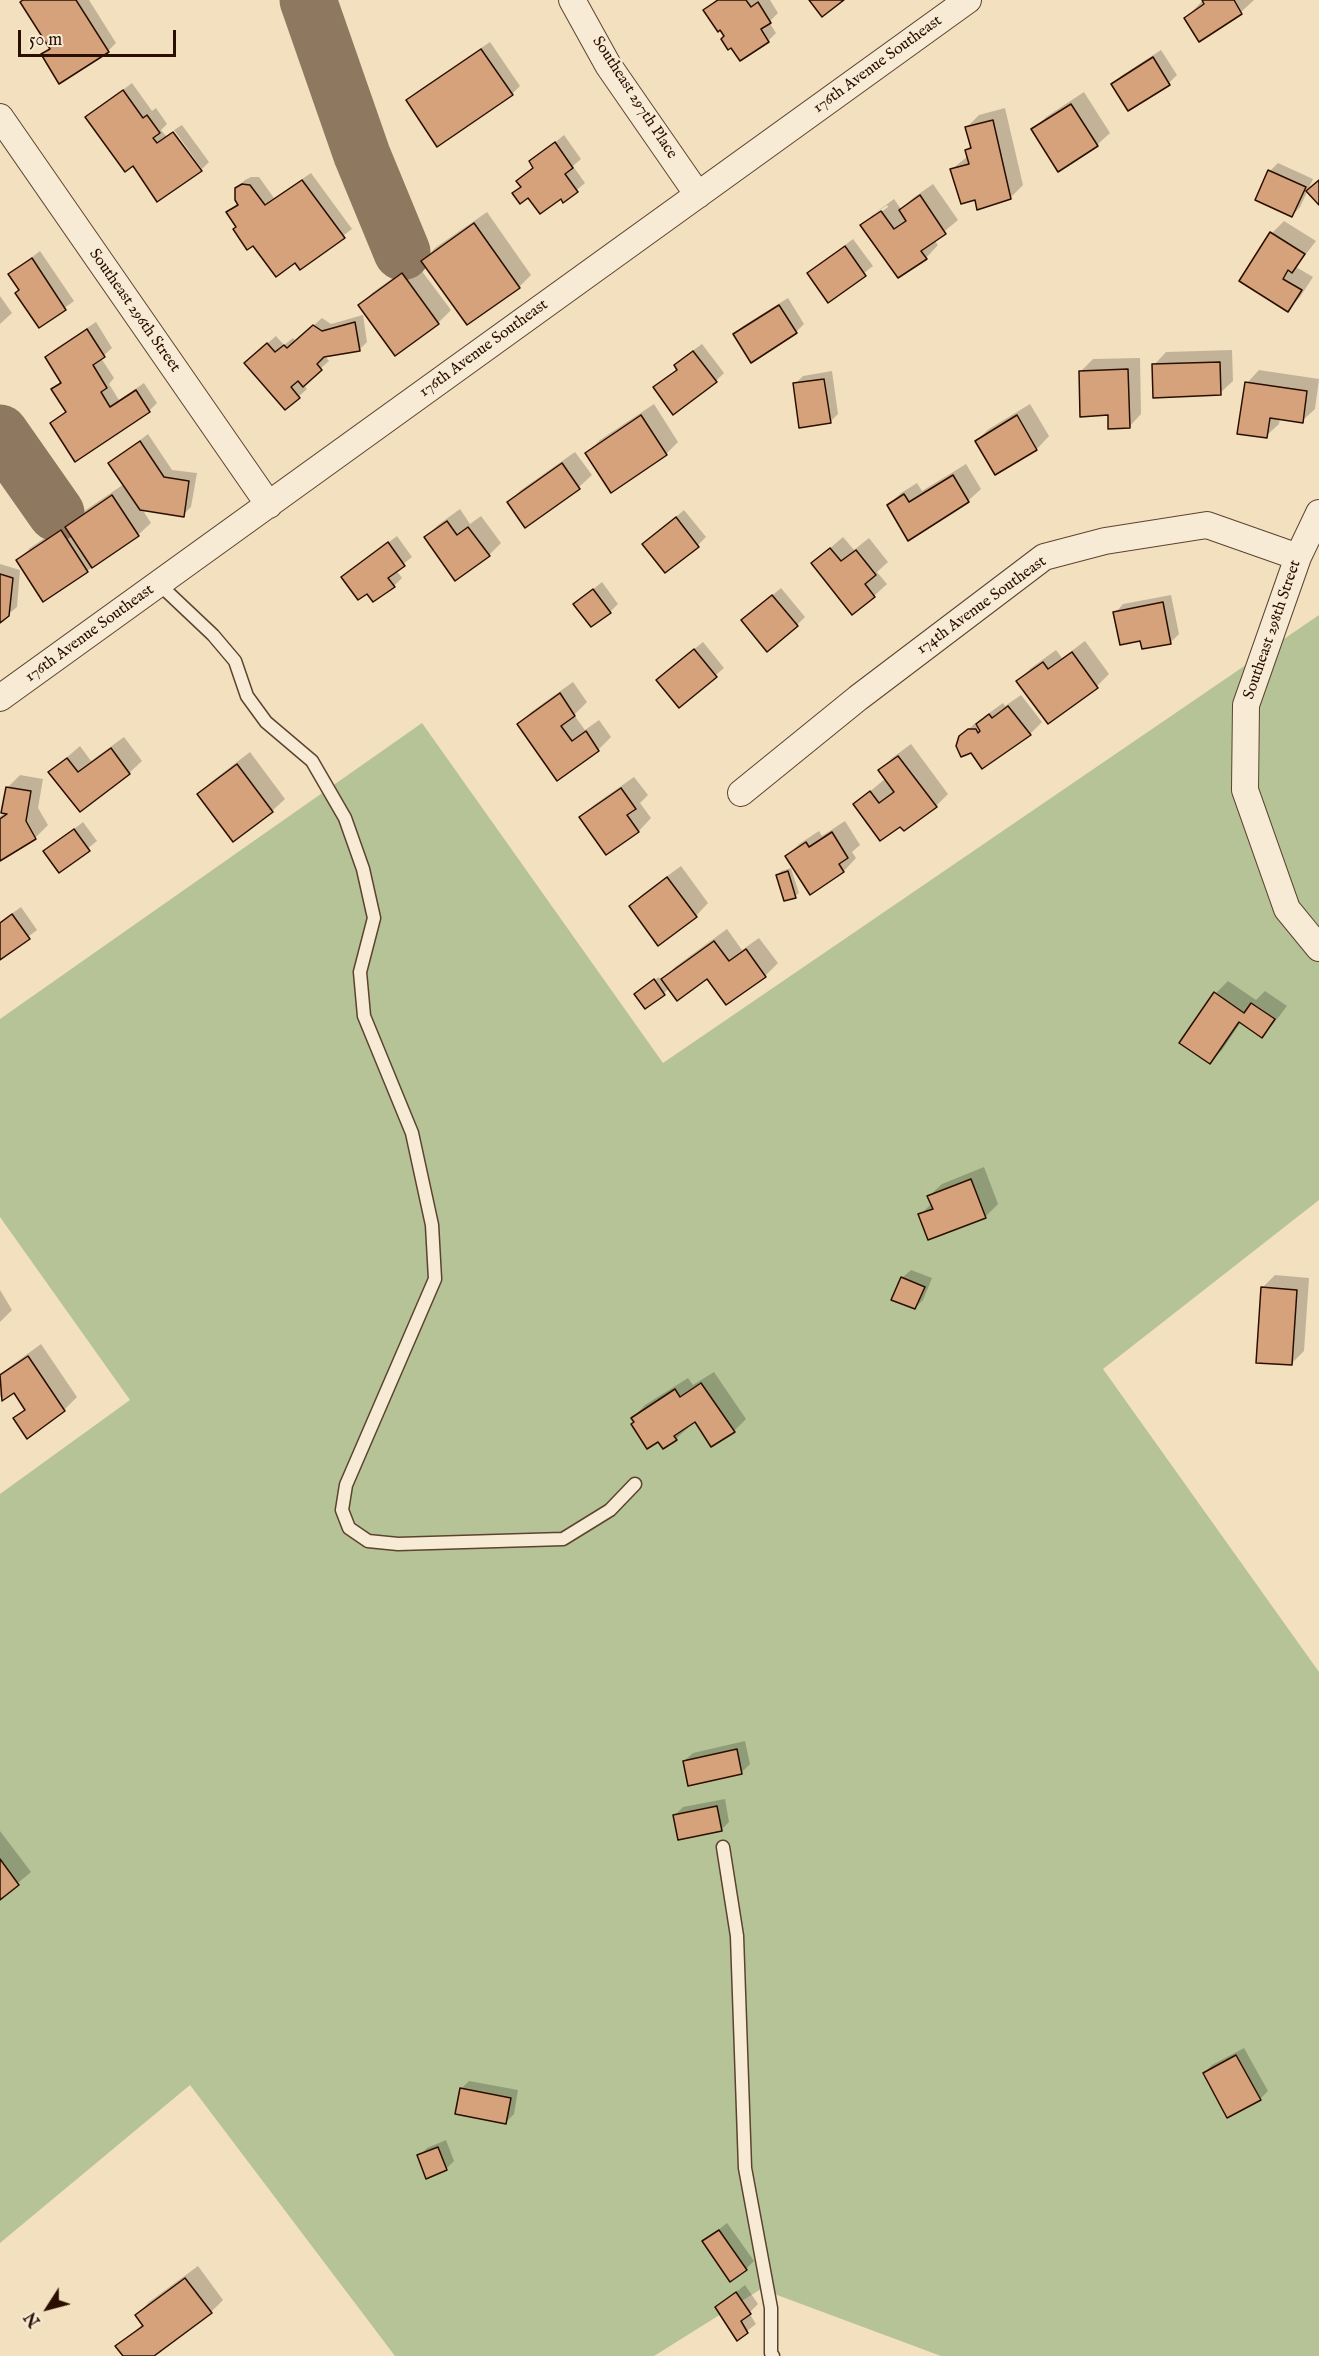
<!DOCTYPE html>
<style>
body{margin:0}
#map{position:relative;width:1319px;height:2356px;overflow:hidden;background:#f3e0bf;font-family:"IM FELL English",serif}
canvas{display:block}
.north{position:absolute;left:18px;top:2278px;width:60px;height:60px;-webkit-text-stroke:4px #f7ebd5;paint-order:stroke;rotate:234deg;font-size:16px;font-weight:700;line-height:24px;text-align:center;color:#2a0f00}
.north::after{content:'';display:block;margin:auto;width:21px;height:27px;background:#2a0f00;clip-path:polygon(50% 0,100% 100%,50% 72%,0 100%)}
.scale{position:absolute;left:18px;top:30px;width:158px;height:27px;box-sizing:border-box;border:3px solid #2a0f00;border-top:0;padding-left:8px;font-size:18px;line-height:21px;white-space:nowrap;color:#2a0f00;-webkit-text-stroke:4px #f7ebd5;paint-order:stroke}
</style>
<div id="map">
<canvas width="1319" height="2356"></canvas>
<div class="north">N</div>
<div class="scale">50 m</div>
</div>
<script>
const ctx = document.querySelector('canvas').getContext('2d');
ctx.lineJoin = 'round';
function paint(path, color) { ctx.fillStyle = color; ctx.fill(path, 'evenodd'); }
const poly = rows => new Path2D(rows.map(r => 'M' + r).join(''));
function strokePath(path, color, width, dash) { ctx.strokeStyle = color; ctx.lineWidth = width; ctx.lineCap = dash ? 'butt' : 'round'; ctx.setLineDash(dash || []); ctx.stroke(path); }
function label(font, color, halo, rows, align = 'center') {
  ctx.font = font + ' "IM FELL English",serif'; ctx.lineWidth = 4.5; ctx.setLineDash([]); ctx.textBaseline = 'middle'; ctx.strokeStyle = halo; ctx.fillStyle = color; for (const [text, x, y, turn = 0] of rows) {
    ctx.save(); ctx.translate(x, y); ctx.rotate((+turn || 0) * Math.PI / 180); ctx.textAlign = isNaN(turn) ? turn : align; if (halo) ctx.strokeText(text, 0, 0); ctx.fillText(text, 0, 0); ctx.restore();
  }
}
const green = poly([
 [1319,615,1319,1200,1103,1369,1319,1672,1319,2356,941,2356,761,2289,654,2356,395,2356,190,2085,0,2243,0,1494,130,1400,0,1217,0,1019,422,723,663,1063]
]);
const shadow = poly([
 [24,0,89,0,116,43,108,51,43,55,50,47],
 [716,0,770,0,778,13,769,22,776,33,769,40,758,22,725,36,705,10],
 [1203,0,1254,0,1241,12,1200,40,1186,18],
 [490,42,520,86,512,94,408,101,416,92],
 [1161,50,1177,75,1169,83,1129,109,1113,84,1121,76],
 [132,83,152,111,156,108,167,124,161,130,166,136,172,132,200,171,133,164,87,117],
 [1084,92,1110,133,1097,145,1033,130,1046,117],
 [1005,108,1023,185,1010,198,976,198,952,169,968,156,967,150,971,145,967,127,979,115],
 [182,125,209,162,202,169,174,130],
 [564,135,581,159,573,166,585,183,564,201,561,197,514,193,522,186,518,181,534,166,531,162],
 [1278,163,1313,179,1300,207,1292,216,1270,171],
 [311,173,352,229,300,268,296,261,238,227,228,213,238,203,236,188,245,180,251,177,259,177,274,198],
 [933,184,958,220,934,240,938,245,926,258,862,225,875,213,894,199,901,209,913,198],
 [887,205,888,207,874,217,874,214],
 [487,212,531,275,519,287,423,261,435,248],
 [1284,221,1316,241,1296,267,1313,277,1300,297,1288,310,1272,233],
 [853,239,873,266,828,301,809,273],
 [40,251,74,301,40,326,10,274],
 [415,262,451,310,438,323,396,354,360,305,372,293],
 [0,296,12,313,0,324],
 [788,298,804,324,796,332,735,334,743,326],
 [363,315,367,342,359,350,325,356,329,361,303,384,307,389,286,408,254,355,276,336,284,345,293,338,296,341,322,318,331,324],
 [96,322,112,348,101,358,114,378,109,384,119,400,144,383,157,403,149,411,52,423,66,411,53,389,61,381,46,357,55,349],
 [702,344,724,373,716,381,655,388,678,369,676,365,684,357],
 [1232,350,1233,381,1220,393,1154,365,1166,352],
 [1140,358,1141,414,1129,427,1080,372,1093,359],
 [1259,370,1319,379,1315,409,1302,421,1280,418,1279,424,1266,436,1247,383],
 [832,371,838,414,830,422,795,384,803,376],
 [654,404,678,442,666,454,587,453,600,440],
 [1030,404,1049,436,1037,449,996,473,976,441,989,429],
 [148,434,172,470,197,473,191,507,183,515,142,509,151,523,138,535,87,571,18,560,30,548,124,484,110,463],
 [575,452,592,475,579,487,526,525,509,502,521,490],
 [966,464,981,489,968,501,888,505,901,493,917,483,922,491],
 [460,509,470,524,481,516,501,543,489,555,426,537,438,525],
 [684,510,706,537,698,545,644,544],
 [397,536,412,557,396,570,402,578,394,586,367,592,343,577],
 [843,537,854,550,869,538,888,562,877,572,887,584,874,596,813,563],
 [0,564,20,570,17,607,0,621],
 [602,582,618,604,610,612,575,604],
 [781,588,805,617,797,625,751,613],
 [1171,595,1179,634,1171,642,1115,613,1123,604],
 [1085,641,1109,674,1097,686,1018,681,1031,668,1056,650,1062,658],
 [703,642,724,668,680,706,666,672],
 [573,682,587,702,574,715,585,730,599,720,611,737,598,750,557,779,519,724,531,712],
 [1021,695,1042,722,1030,734,961,737,974,724,1003,703,1005,706],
 [124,737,142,761,129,773,50,772,80,746,91,761],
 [911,744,948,794,936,806,901,825,855,804,886,778,880,770,892,758],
 [250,752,285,799,272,811,199,794,211,782],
 [20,775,43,779,38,808,48,825,35,838,0,859,0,816,6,812,7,788],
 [634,777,648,795,640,803,651,818,639,831,606,853,581,818,594,805],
 [845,821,860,845,852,852,856,858,844,871,810,893,787,856,799,844,819,831,822,836],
 [83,822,97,841,60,871,45,851],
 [681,866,708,903,696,916,659,944,631,906,643,894],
 [791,868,799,893,795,896,778,875,781,871],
 [21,907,37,930,0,958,0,922],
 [727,929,742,950,759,938,778,963,765,976,727,1003,707,977,670,988,646,1007,640,990,659,977,662,981,675,967],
 [1228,981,1256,1000,1265,991,1287,1006,1274,1023,1262,1036,1241,1022,1222,1050,1210,1062,1216,993],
 [984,1167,998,1204,985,1217,920,1215,932,1203,929,1196,942,1184],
 [911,1270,932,1278,923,1300,915,1308,902,1278],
 [1275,1275,1309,1278,1304,1351,1291,1364,1262,1288],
 [0,1290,12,1310,0,1322],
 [41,1344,77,1397,64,1410,27,1436,15,1418,26,1408,14,1391,2,1399,0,1396,0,1374],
 [714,1372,746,1419,734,1431,696,1420,676,1439,664,1447,633,1418,645,1405,688,1378,693,1385],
 [745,1741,750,1764,742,1772,689,1784,684,1761,693,1753],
 [725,1799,729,1822,721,1830,675,1815,683,1807],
 [0,1831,31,1872,0,1898],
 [1244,2048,1268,2091,1260,2099,1204,2073,1212,2065],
 [469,2081,518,2090,514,2114,506,2122,461,2089],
 [446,2140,454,2161,446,2169,419,2156,427,2148],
 [727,2223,754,2261,746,2269,704,2241],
 [198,2266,223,2300,211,2312,151,2356,125,2356,117,2346,144,2323,137,2315,149,2302],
 [745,2285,758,2304,749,2313,756,2324,737,2339,717,2307]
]);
const taxiway = poly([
 [308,0,362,155,402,252],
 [0,433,56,513]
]);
const building = poly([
 [23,0,76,0,109,52,59,84,41,54,50,49,20,2,23,0],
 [718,0,746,0,751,7,758,2,771,23,761,29,769,42,740,61,731,48,728,50,721,39,724,36,720,30,718,32,703,10,718,0],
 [809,0,844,0,822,17,809,0],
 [1202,0,1234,0,1242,14,1199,42,1184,18,1204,4,1202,0],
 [481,49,513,95,437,147,406,100,481,49],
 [1153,57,1170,85,1128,111,1111,84,1153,57],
 [123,90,143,118,147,115,160,133,153,138,157,143,173,132,202,171,157,202,133,166,125,172,85,117,123,90],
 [1071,104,1098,146,1058,172,1031,129,1071,104],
 [993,120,1011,199,977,210,975,200,961,204,950,169,969,164,965,150,971,148,965,127,993,120],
 [555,142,573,168,565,174,578,192,563,203,561,199,540,214,528,198,520,204,512,193,521,187,516,181,533,168,529,161,555,142],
 [1268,170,1306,187,1292,217,1255,200,1268,170],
 [302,180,345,238,300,270,295,263,276,277,253,246,247,250,233,229,236,227,226,212,238,205,235,200,235,188,242,184,250,185,265,205,302,180],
 [1319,180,1319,205,1306,191,1319,180],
 [920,195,946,234,921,251,927,259,898,278,860,225,881,211,894,229,906,221,899,210,920,195],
 [474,223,520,288,467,325,421,261,474,223],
 [1270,232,1305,254,1292,273,1288,270,1283,279,1302,290,1288,312,1239,281,1270,232],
 [845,246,866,276,828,303,807,273,845,246],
 [32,258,66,310,39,328,15,293,19,290,8,274,32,258],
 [402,273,439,324,395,356,358,305,402,273],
 [779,305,797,333,751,363,733,334,779,305],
 [355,322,360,351,324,357,317,364,322,370,303,387,298,381,291,387,300,398,285,410,244,363,267,343,275,352,284,345,287,348,313,325,322,331,355,322],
 [87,329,105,357,93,365,107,388,101,392,110,407,136,390,150,412,75,462,50,423,66,412,51,389,61,383,45,357,87,329],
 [693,351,717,382,673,415,653,387,677,370,674,365,693,351],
 [1220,362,1221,395,1153,398,1152,364,1220,362],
 [1128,369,1130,428,1108,429,1108,415,1080,417,1079,371,1128,369],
 [824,379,831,423,799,428,793,383,824,379],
 [1245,382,1307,391,1303,423,1270,418,1267,438,1237,434,1245,382],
 [641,415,667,455,611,493,585,453,641,415],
 [1017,415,1037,450,995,475,975,441,1017,415],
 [140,441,164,477,189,481,184,517,140,510,108,463,140,441],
 [562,463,580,489,525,528,507,502,562,463],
 [953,475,969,502,908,541,887,505,904,494,909,502,953,475],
 [112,495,139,536,92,568,65,527,112,495],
 [676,517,699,547,665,573,642,544,676,517],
 [447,521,457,535,468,527,490,556,455,581,424,537,447,521],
 [61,530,88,572,43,602,16,560,61,530],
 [388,542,405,566,388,578,395,587,373,602,367,594,358,600,341,577,388,542],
 [830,548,841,561,856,550,876,575,865,584,875,597,852,615,811,563,830,548],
 [0,574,13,578,9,616,0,623,0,574],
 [593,589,611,613,591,627,573,604,593,589],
 [772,595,798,626,767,652,741,620,772,595],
 [1163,602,1171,644,1142,649,1140,641,1120,645,1113,612,1163,602],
 [694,649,717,677,679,708,656,680,694,649],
 [1072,652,1098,688,1048,724,1016,681,1043,662,1048,669,1072,652],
 [560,693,575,716,561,726,572,741,586,731,599,751,557,781,517,724,560,693],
 [1008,706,1031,735,982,769,971,753,961,757,956,746,959,736,968,729,976,729,978,733,980,731,976,724,989,714,992,718,1008,706],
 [111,748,130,774,80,812,48,772,67,758,78,772,111,748],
 [898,756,937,807,904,831,900,827,880,841,853,804,870,791,879,803,894,792,878,770,898,756],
 [237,764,273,812,233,842,197,794,237,764],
 [6,787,31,791,26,821,36,839,0,861,0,819,7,814,1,813,6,787],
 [621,788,636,809,627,815,639,832,606,855,579,817,621,788],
 [74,829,90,851,59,873,43,851,74,829],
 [832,832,848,858,839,864,844,872,810,895,785,856,806,842,809,847,832,832],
 [788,871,796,898,784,901,776,875,788,871],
 [667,877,697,917,658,946,629,906,667,877],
 [12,914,30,939,0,960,0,923,12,914],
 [714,941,729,961,746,949,766,977,726,1005,707,979,677,1001,661,979,714,941],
 [654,979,665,995,645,1009,634,994,654,979],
 [1214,992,1244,1013,1251,1003,1275,1019,1262,1038,1239,1022,1210,1064,1179,1043,1214,992],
 [971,1179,986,1218,928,1240,918,1214,933,1209,927,1196,971,1179],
 [901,1277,925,1287,915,1309,891,1300,901,1277],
 [1261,1287,1297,1290,1292,1365,1256,1363,1261,1287],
 [28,1356,65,1411,27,1439,13,1418,25,1410,14,1393,2,1401,0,1375,28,1356],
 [701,1383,735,1432,711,1447,695,1422,674,1436,677,1440,663,1449,658,1442,647,1449,631,1424,634,1422,631,1418,675,1389,680,1397,701,1383],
 [737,1749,742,1774,688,1786,683,1761,737,1749],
 [717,1806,722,1831,678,1840,673,1815,717,1806],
 [0,1859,19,1885,0,1900,0,1859],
 [1236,2055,1261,2100,1227,2118,1203,2073,1236,2055],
 [460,2088,511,2098,506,2124,455,2114,460,2088],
 [438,2147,447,2170,426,2179,417,2155,438,2147],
 [719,2230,747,2270,730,2282,702,2241,719,2230],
 [185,2278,212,2313,154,2356,123,2356,115,2346,143,2326,135,2315,185,2278],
 [736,2292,751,2314,741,2321,748,2333,737,2341,715,2307,736,2292]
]);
const lane = poly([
 [159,584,213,635,235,661,247,696,266,722,312,761,345,818,363,869,374,918,360,972,364,1016,412,1133,432,1225,435,1279,346,1485,342,1510,349,1528,368,1541,398,1544,563,1539,610,1510,635,1484],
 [723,1847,737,1936,745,2168,771,2308,771,2353,773,2356]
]);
const street = poly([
 [572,0,608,65,698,195],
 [0,117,269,505],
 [1319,513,1298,557,1246,705,1245,790,1287,909,1319,948],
 [0,698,968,0],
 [741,793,858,698,1044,557,1105,541,1207,525,1298,557]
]);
const streetNames = [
 ["176th Avenue Southeast",878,65,-36],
 ["Southeast 297th Place",634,98,57],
 ["Southeast 296th Street",134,311,55],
 ["176th Avenue Southeast",484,349,-36],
 ["174th Avenue Southeast",982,606,-36],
 ["Southeast 298th Street",1273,630,-71],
 ["176th Avenue Southeast",90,634,-36]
];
paint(green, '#b5c396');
paint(shadow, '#0003');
strokePath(taxiway, '#8e7860', 57);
paint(building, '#d6a27c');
strokePath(building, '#2a0f00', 1.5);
strokePath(lane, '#5c4330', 15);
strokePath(street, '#5c4330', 28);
strokePath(lane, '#f7ebd5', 12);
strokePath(street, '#f7ebd5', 26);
label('16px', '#2a0f00', '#f7ebd5', streetNames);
</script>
